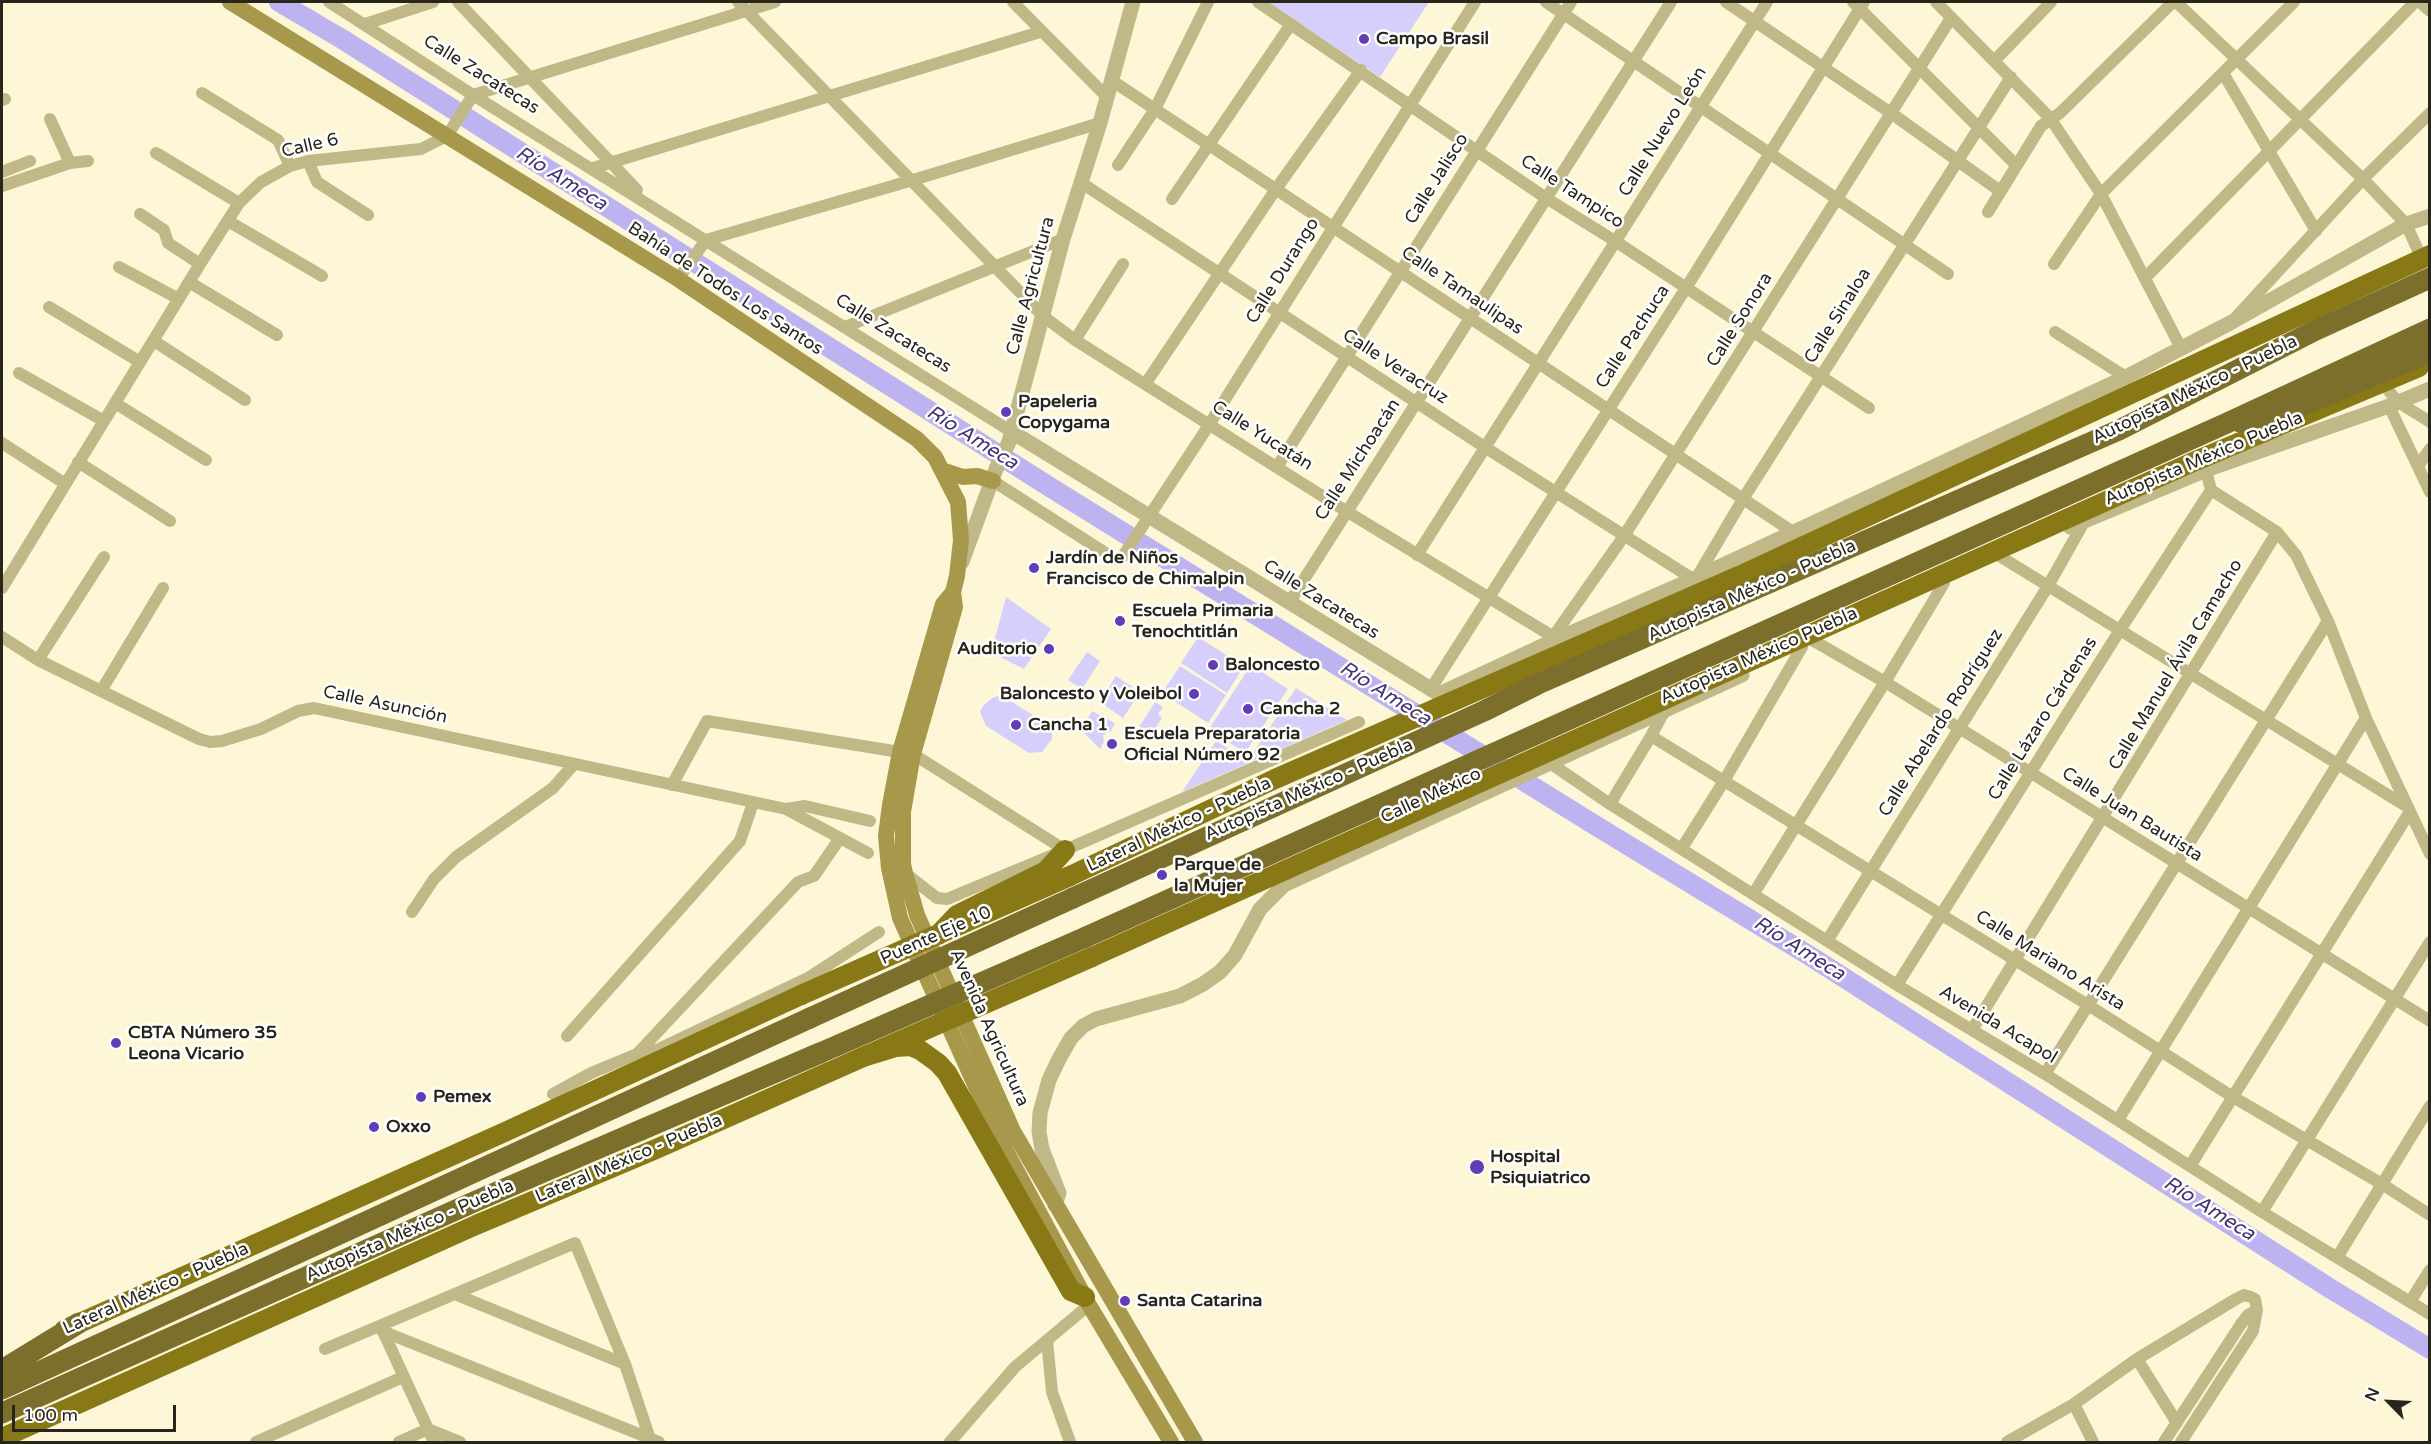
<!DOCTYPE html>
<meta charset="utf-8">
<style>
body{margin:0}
#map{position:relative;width:2431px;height:1444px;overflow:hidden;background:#fdf7d8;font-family:"Varela Round",sans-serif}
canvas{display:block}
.frame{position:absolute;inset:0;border:3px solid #28261a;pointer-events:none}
.north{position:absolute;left:2359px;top:1372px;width:60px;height:60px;-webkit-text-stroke:4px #fff;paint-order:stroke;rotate:294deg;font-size:16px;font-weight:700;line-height:24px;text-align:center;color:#28261a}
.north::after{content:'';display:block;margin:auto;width:21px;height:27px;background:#28261a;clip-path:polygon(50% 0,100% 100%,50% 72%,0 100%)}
.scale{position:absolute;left:12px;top:1405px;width:164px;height:27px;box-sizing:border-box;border:3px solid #28261a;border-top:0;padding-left:8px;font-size:18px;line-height:21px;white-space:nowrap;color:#28261a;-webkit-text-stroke:4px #fff;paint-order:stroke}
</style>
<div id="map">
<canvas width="2431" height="1444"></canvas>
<div class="frame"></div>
<div class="north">N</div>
<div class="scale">100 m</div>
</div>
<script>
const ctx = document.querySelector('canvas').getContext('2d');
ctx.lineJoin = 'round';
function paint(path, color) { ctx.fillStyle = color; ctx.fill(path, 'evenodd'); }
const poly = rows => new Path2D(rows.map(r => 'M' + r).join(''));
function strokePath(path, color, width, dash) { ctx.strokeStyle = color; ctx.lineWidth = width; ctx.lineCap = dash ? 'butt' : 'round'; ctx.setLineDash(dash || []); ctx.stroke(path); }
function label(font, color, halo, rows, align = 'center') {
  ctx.font = font + ' "Varela Round",sans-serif'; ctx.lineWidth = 5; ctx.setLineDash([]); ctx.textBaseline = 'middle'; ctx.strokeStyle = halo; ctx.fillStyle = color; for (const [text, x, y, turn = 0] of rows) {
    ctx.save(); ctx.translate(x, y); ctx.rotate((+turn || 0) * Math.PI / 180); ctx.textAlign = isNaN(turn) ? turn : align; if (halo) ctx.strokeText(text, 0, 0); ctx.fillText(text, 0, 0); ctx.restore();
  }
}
const green = poly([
 [1268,2,1429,2,1380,77],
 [1006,597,1051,629,1024,669,996,655,999,648,993,646],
 [1198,637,1244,666,1227,693,1181,663],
 [1087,652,1100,661,1082,689,1068,680],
 [1251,665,1288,689,1245,753,1209,729],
 [1180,666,1226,695,1208,723,1162,693],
 [1116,676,1140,692,1123,718,1100,702],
 [1296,688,1347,720,1182,792,1216,741,1244,758,1247,754,1254,758,1257,755,1253,753],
 [998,696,1004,697,1047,724,1052,734,1052,739,1042,752,1029,753,986,726,980,712,983,706,992,698],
 [1155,702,1163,707,1158,714,1162,718,1150,736,1138,729],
 [1092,711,1115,723,1111,731,1103,735,1104,742,1100,749,1081,730]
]);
const river = poly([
 [279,2,342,39,1053,489,1598,827,1810,956,2331,1289,2430,1349]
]);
const minor = poly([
 [329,2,473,95,1012,432],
 [458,2,637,190],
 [738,2,1043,316,1075,340,1346,511,1557,639],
 [1013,2,1106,96],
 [1258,2,1546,198,1615,241,1869,408],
 [1546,2,1948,274],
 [1726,2,1891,113,2000,191],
 [1853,2,2016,165],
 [1936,2,2050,118,2101,194,2181,348],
 [2176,2,2363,179,2406,224,2422,259],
 [2420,2,2430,11],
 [365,24,433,2],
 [1995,60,2051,2],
 [2223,73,2316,231],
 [1111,80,1793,532],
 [202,93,278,140,290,166],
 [2,100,5,99],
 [50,119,70,163],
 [156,153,239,203],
 [308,161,317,182,368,215],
 [1118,165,1155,109,1208,2],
 [593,168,1040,32],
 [2,172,30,161],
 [1080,182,1486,448,1693,579],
 [2,186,70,163,88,161],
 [1172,199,1291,24],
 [1988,212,2041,126,2060,113,2173,2],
 [140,214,164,230,168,243,200,264],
 [228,221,322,276],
 [2054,264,2101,194,2294,2],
 [119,267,179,299],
 [2145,278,2415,2],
 [678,279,706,240,913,180,1100,123],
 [189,282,277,335],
 [49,307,140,362],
 [2237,316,2363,179,2430,113],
 [845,327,1063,239],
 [2055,332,2126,377],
 [1075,340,1123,264],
 [154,341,245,400],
 [19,373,104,421],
 [1146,383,1276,189,1361,70],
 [2383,384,2398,402,2430,422],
 [115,403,206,460],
 [2389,406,2430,492],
 [2,443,64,483],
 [78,462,170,521],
 [2418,466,2430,449],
 [1277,467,1571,2],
 [993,481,1115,559,1121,559,1209,425,1475,2],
 [2211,490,2277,532,2296,555,2328,621,2366,718,2430,854],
 [1417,555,1767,2],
 [2001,557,2406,806],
 [1697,577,1743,499,2011,77],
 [2,588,200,264,239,203,261,182,290,166,308,161,421,149,447,136,473,95,775,2],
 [1289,603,1671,2],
 [2,637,38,660,199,739,210,742,222,741,261,729,298,711,314,708,786,809,868,853],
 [1553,637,1624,536,1951,18],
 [1814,641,1885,682,2430,1021],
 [38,660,104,557],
 [1430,690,1686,288,1864,2],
 [101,691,163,588],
 [1651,736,2088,1005,2233,1097,2382,1184,2430,1215],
 [1550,763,1610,804,1897,985,2045,1074,2262,1212,2430,1314],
 [672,785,707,721,900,752,913,754,1065,850],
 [1610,804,1651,736,1664,712,1665,706],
 [786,809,805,806,870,821],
 [1682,848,1724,781,1802,647],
 [905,873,937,898,947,899,1065,850,1359,722],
 [1754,893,1885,682,1944,583],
 [412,912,434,879,456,857,553,788,574,764],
 [1827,941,2048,586,2084,522],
 [1897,985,2120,630,2211,490,2206,470],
 [1972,1030,2277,532],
 [567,1036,740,841,753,803],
 [637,1054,798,882,814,876,840,838],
 [2045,1074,2328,621],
 [553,1094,591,1073,637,1054,657,1050,808,978,879,932],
 [2118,1120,2366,718],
 [2190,1166,2409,813],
 [2262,1212,2430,942],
 [2338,1256,2430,1106],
 [457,1295,625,1364],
 [2410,1302,2430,1270],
 [381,1327,434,1442],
 [382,1331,659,1442],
 [1047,1340,1052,1392,1070,1442],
 [325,1349,575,1243,625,1364,650,1439],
 [2137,1359,2177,1423],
 [2074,1404,2093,1442],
 [256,1442,403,1377],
 [399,1442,428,1429,460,1442],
 [950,1442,1015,1367,1089,1305],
 [2007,1442,2074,1404,2137,1359,2236,1299,2244,1295,2251,1297,2255,1299,2257,1310,2253,1331,2181,1442],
 [2164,1442,2241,1324,2248,1315,2257,1310]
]);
const tertiary = poly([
 [1012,432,1439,694,1557,639,1693,579,2126,377,2230,323,2406,224,2430,216],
 [2070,527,2206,470,2389,406,2430,389],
 [962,562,996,469,1009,442,1063,239,1100,123,1133,2],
 [1055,1205,1059,1193,1042,1149,1039,1132,1040,1113,1049,1080,1059,1059,1071,1038,1083,1026,1096,1019,1180,996,1203,984,1220,972,1235,955,1260,909,1284,885,1742,675]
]);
const secondary = poly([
 [230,2,678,279,917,439,935,457,958,502,961,540,957,576,953,592,955,607,913,754,903,812,903,864,905,873,917,915,1013,1131,1195,1442],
 [942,470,963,477,977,476,993,481],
 [953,592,943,604,900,752,890,805,886,836,889,868,900,918,999,1138,1089,1305,1171,1442]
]);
const trunk = poly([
 [1070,876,1275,779,1739,576,2430,255],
 [938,935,957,915,1046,871,1065,850],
 [1092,957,2193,462,2419,367],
 [64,1330,507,1131,801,995],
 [2,1438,476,1225,656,1149,863,1057,896,1047,911,1046,920,1050,938,1063,947,1073,1071,1291,1085,1297]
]);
const motorway = poly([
 [2240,422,2265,421,2430,352],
 [1073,898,1484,711,1538,684,2119,430,2316,330,2430,278],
 [1086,937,2227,423,2430,329],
 [2,1370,79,1323],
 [2,1389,810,1018],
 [2,1413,476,1201,820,1053]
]);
const trunkBridge = poly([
 [801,995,1070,876],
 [863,1057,1092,957]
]);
const motorwayBridge = poly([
 [810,1018,1073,898],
 [820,1053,1086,937]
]);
const markers = [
 [1364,39,6,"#613cb4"],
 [1006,412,6,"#613cb4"],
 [1034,568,6,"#613cb4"],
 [1120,621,6,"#613cb4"],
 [1049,649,6,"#613cb4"],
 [1213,665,6,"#613cb4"],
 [1194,694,6,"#613cb4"],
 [1248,709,6,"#613cb4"],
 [1016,725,6,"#613cb4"],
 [1112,744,6,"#613cb4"],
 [1162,875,6,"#613cb4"],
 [116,1043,6,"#613cb4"],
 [421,1097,6,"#613cb4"],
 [374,1127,6,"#613cb4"],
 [1477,1167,8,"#613cb4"],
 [1125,1301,6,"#613cb4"]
];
const poiNames = [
 ["Campo Brasil",1376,39],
 ["Papeleria",1018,402],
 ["Copygama",1018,423],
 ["Jardín de Niños",1046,558],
 ["Francisco de Chimalpin",1046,579],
 ["Escuela Primaria",1132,611],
 ["Tenochtitlán",1132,632],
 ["Auditorio",1037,649,"right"],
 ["Baloncesto",1225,665],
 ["Baloncesto y Voleibol",1182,694,"right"],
 ["Cancha 2",1260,709],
 ["Cancha 1",1028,725],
 ["Escuela Preparatoria",1124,734],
 ["Oficial Número 92",1124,755],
 ["Parque de",1174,865],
 ["la Mujer",1174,886],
 ["CBTA Número 35",128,1033],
 ["Leona Vicario",128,1054],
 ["Pemex",433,1097],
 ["Oxxo",386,1127],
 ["Hospital",1490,1157],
 ["Psiquiatrico",1490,1178],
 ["Santa Catarina",1137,1301]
];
const streetNames = [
 ["Calle Zacatecas",481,75,32],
 ["Calle Nuevo León",1663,132,-58],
 ["Calle 6",310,146,-13],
 ["Calle Jalisco",1437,179,-58],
 ["Calle Tampico",1572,192,33],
 ["Calle Durango",1283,271,-58],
 ["Calle Agricultura",1031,286,-75],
 ["Bahía de Todos Los Santos",725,289,33],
 ["Calle Tamaulipas",1462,291,34],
 ["Calle Sinaloa",1838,316,-58],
 ["Calle Sonora",1740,320,-58],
 ["Calle Zacatecas",893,334,32],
 ["Calle Pachuca",1633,337,-57],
 ["Calle Veracruz",1395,367,33],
 ["Autopista México - Puebla",2195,390,-26],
 ["Calle Yucatán",1262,436,32],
 ["Autopista México Puebla",2204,459,-23],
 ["Calle Michoacán",1358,460,-57],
 ["Autopista México - Puebla",1752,591,-24],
 ["Calle Zacatecas",1321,600,32],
 ["Autopista México Puebla",1759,656,-24],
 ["Calle Manuel Ávila Camacho",2176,665,-59],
 ["Calle Asunción",385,705,12],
 ["Calle Lázaro Cárdenas",2043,719,-58],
 ["Calle Abelardo Rodríguez",1941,723,-58],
 ["Autopista México - Puebla",1309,790,-24],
 ["Calle México",1431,796,-25],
 ["Calle Juan Bautista",2132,815,32],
 ["Lateral México - Puebla",1179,825,-25],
 ["Puente Eje 10",936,936,-24],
 ["Calle Mariano Arista",2050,961,32],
 ["Avenida Acapol",1998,1025,31],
 ["Avenida Agricultura",989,1028,66],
 ["Lateral México - Puebla",629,1159,-23],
 ["Autopista México - Puebla",410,1231,-24],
 ["Lateral México - Puebla",156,1289,-24]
];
const waterNames = [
 ["Río Ameca",561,179,32],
 ["Río Ameca",972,438,32],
 ["Río Ameca",1385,694,32],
 ["Río Ameca",1799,949,32],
 ["Río Ameca",2209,1209,32]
];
paint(green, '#d6cffb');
strokePath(river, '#beb3f1', 20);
strokePath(minor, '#c1b887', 12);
strokePath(tertiary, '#c1b887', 15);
strokePath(secondary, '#a8984b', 16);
strokePath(trunk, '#887816', 20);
strokePath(motorway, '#7c6e2b', 21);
strokePath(trunkBridge, '#887816', 20);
strokePath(motorwayBridge, '#7c6e2b', 21);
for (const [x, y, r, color] of markers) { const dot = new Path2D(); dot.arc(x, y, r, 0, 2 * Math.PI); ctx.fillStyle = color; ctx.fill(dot); strokePath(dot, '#fff', 2); }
label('bold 18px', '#28261a', '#fff', poiNames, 'left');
label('18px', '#28261a', '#fff', streetNames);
label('italic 20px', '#443078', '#fff', waterNames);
</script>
